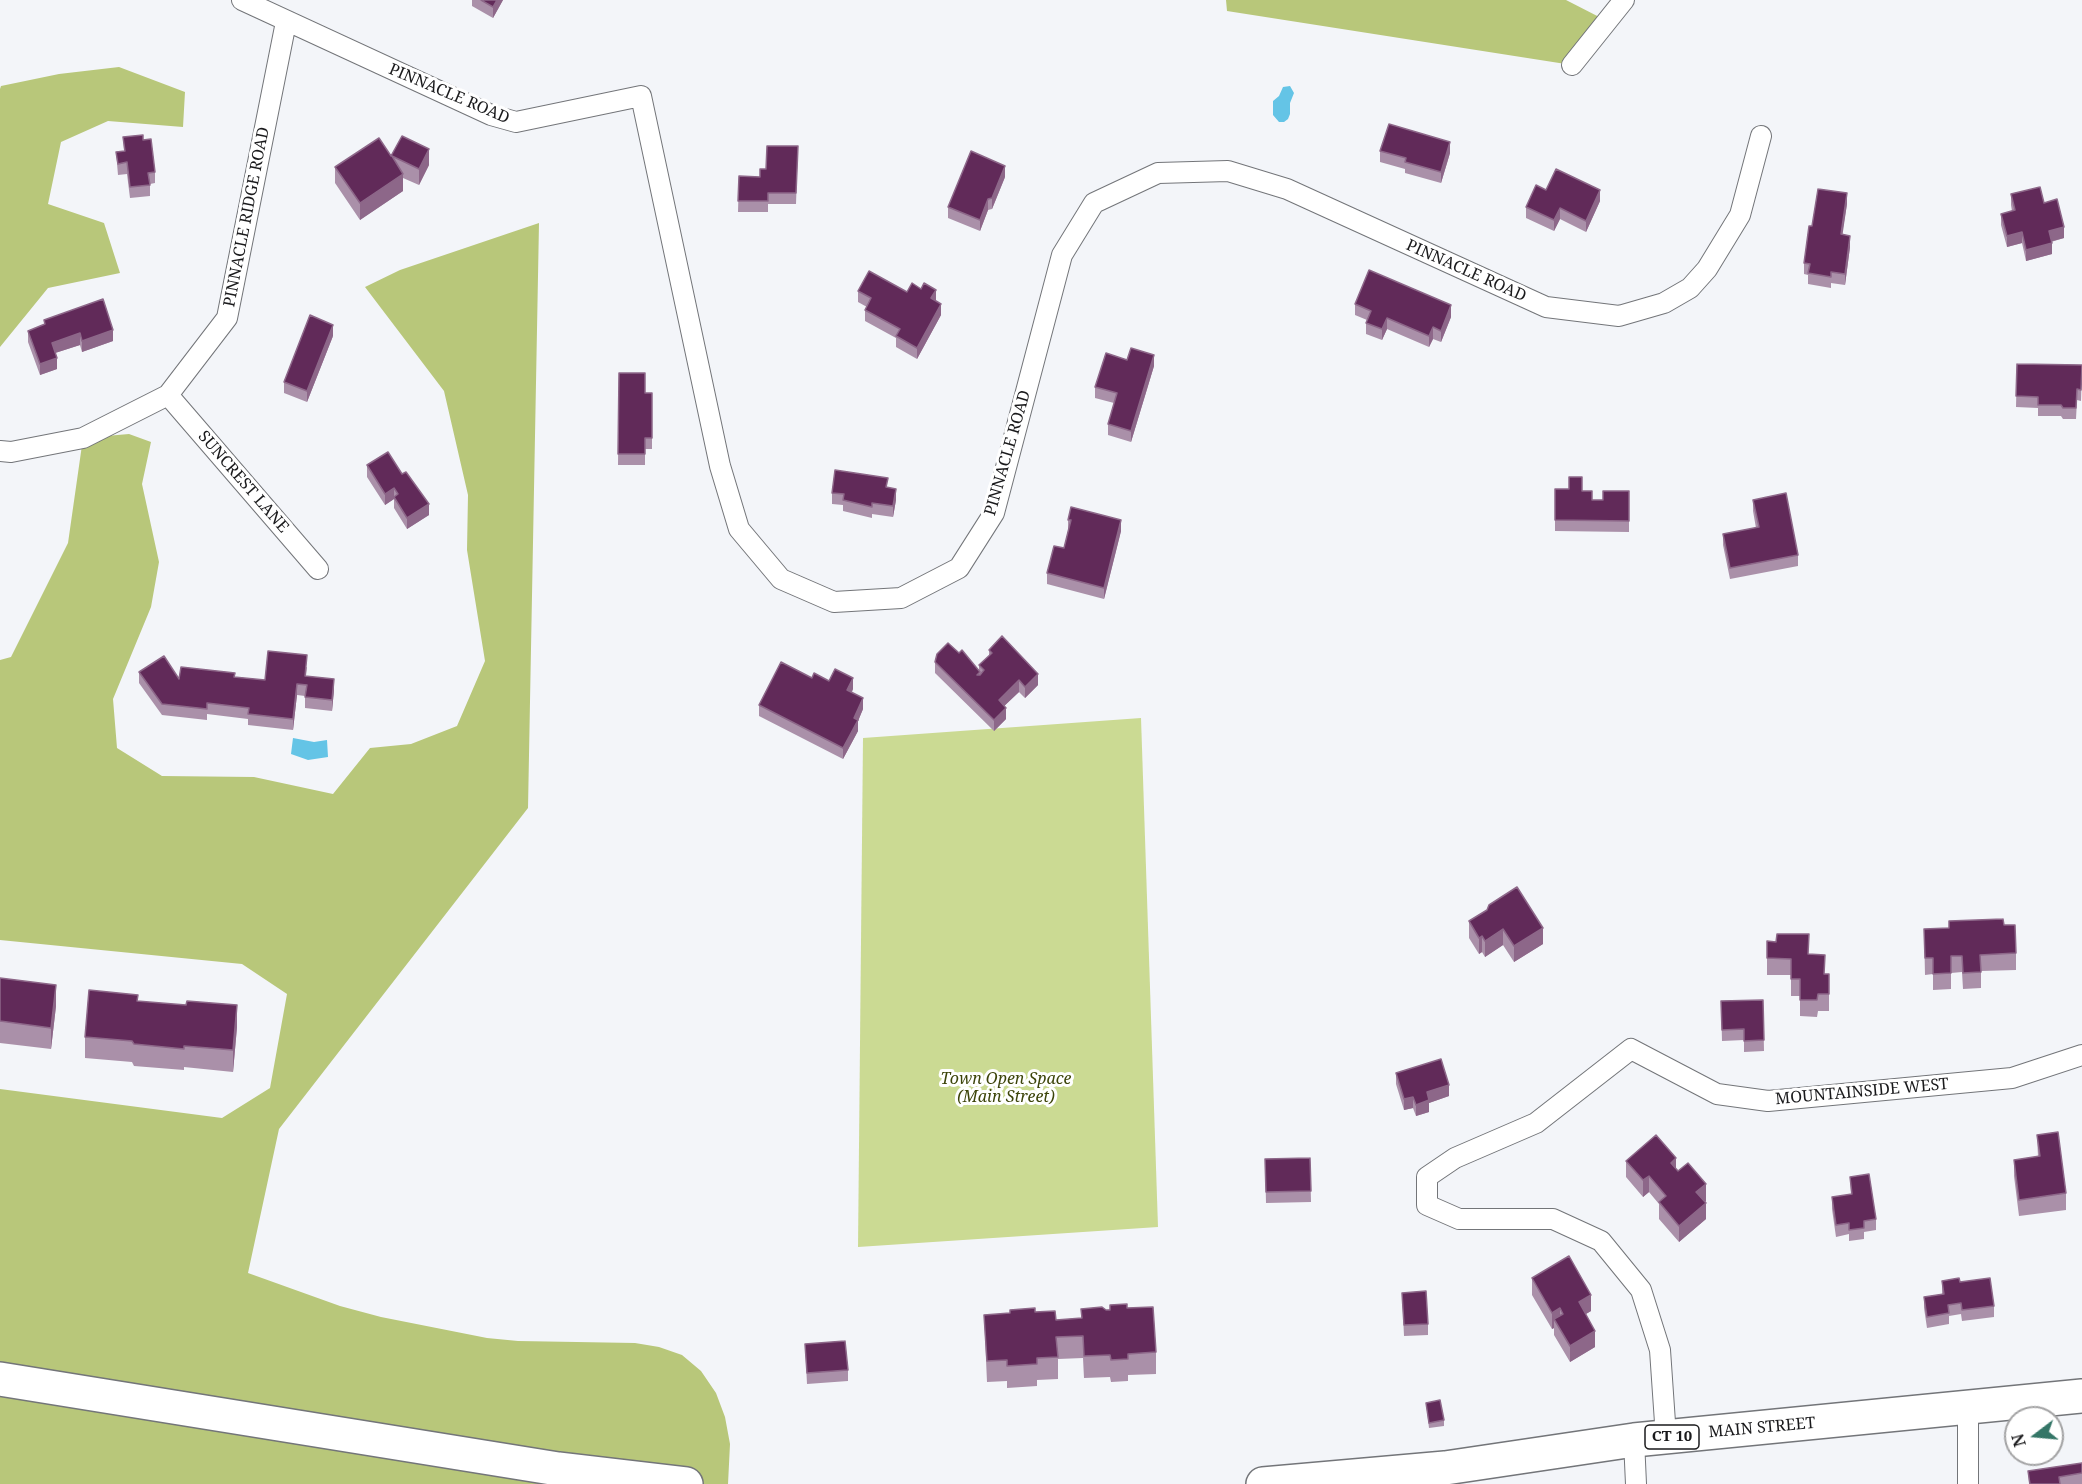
<!DOCTYPE html>
<style>
body{margin:0}
#map{position:relative;width:2082px;height:1484px;overflow:hidden;background:#f3f5f9;font-family:"Noto Serif",serif}
canvas{display:block}
.north{position:absolute;left:2004px;top:1406px;width:60px;height:60px;box-sizing:border-box;background:#fff;border:2px solid #a3a3a4;border-radius:50%;rotate:254deg;font-size:16px;font-weight:700;line-height:24px;text-align:center;color:#1a1a1c}
.north::after{content:'';display:block;margin:auto;width:21px;height:27px;background:#347667;clip-path:polygon(50% 0,100% 100%,50% 72%,0 100%)}
</style>
<div id="map">
<canvas width="2082" height="1484"></canvas>
<div class="north">N</div>
</div>
<script>
const ctx = document.querySelector('canvas').getContext('2d');
ctx.lineJoin = 'round';
function paint(path, color) { ctx.fillStyle = color; ctx.fill(path, 'evenodd'); }
const poly = rows => new Path2D(rows.map(r => 'M' + r).join(''));
function strokePath(path, color, width, dash) { ctx.strokeStyle = color; ctx.lineWidth = width; ctx.lineCap = dash ? 'butt' : 'round'; ctx.setLineDash(dash || []); ctx.stroke(path); }
function label(font, color, halo, rows, align = 'center') {
  ctx.font = font + ' "Noto Serif",serif'; ctx.lineWidth = 6; ctx.setLineDash([]); ctx.textBaseline = 'middle'; ctx.strokeStyle = halo; ctx.fillStyle = color; for (const [text, x, y, turn = 0] of rows) {
    ctx.save(); ctx.translate(x, y); ctx.rotate((+turn || 0) * Math.PI / 180); ctx.textAlign = isNaN(turn) ? turn : align; if (halo) ctx.strokeText(text, 0, 0); ctx.fillText(text, 0, 0); ctx.restore();
  }
}
const green = poly([
 [1141,718,1158,1227,858,1247,863,738]
]);
const forest = poly([
 [1226,0,1566,0,1607,21,1572,65,1227,11],
 [119,67,185,92,183,127,108,121,61,142,48,204,104,223,120,273,48,288,0,347,0,89,1,86,59,74],
 [539,223,528,808,279,1129,248,1273,340,1306,381,1317,487,1338,518,1341,635,1343,659,1347,682,1355,701,1371,716,1393,725,1417,730,1444,728,1484,0,1484,0,1089,222,1118,270,1088,287,994,242,964,0,940,0,660,11,657,68,543,83,438,129,434,151,442,142,484,159,562,151,607,113,699,117,748,162,776,254,777,333,794,370,748,411,744,457,726,485,661,467,550,468,495,444,391,365,287,400,270]
]);
const water = poly([
 [1290,86,1294,93,1290,103,1290,114,1288,119,1284,122,1279,122,1273,115,1273,101,1279,96,1283,87],
 [293,738,314,742,327,740,328,757,308,760,291,754]
]);
const minor = poly([
 [242,0,491,115,516,122,641,96,720,466,739,529,781,579,834,602,901,598,959,568,994,513,1062,255,1094,203,1158,173,1228,171,1287,189,1546,307,1619,316,1664,303,1690,288,1707,269,1740,215,1761,136],
 [1572,65,1624,0],
 [168,395,318,569],
 [0,451,11,452,83,438,168,395,227,318,286,22],
 [1968,1409,1968,1484],
 [1666,1437,1660,1350,1641,1290,1601,1241,1553,1219,1459,1219,1427,1205,1427,1177,1455,1158,1536,1123,1631,1049,1717,1094,1768,1101,2012,1078,2082,1055],
 [1634,1440,1636,1484]
]);
const trunk = poly([
 [0,1379,558,1469,686,1484],
 [1263,1484,1445,1468,1634,1440,2082,1396]
]);
const wall = poly([
 [472,0,503,0,493,18,472,6],
 [123,137,155,172,155,183,150,184,150,196,130,198,127,174,118,175,116,152,124,151],
 [798,146,796,204,768,204,768,212,738,212,739,176,760,177,766,169],
 [1380,151,1450,153,1441,183,1405,173,1405,169,1380,162],
 [391,156,429,165,419,185,403,178,403,191,360,220,335,183,335,167],
 [1005,177,992,209,988,210,980,231,948,218,948,207],
 [1546,190,1600,201,1586,232,1560,219,1554,231,1526,218,1526,207],
 [2011,194,2044,203,2064,238,2051,242,2052,254,2026,261,2022,243,2007,247,2001,225,2001,214,2012,211,2011,205],
 [1847,204,1842,234,1850,247,1845,285,1831,283,1831,288,1808,284,1808,275,1804,274,1804,263,1812,226],
 [858,291,907,292,936,301,941,315,917,359,896,347,896,338,865,321,865,310,867,307,858,302],
 [1355,304,1451,317,1441,342,1433,339,1429,347,1387,329,1382,340,1366,334,1366,323,1367,320,1355,315],
 [44,320,113,341,82,352,80,345,55,353,57,369,40,375,28,342,28,331,44,325],
 [333,336,307,402,284,393,284,382],
 [1127,360,1154,366,1131,442,1108,435,1108,424,1114,403,1095,398,1095,387],
 [2017,364,2082,365,2081,401,2077,400,2076,419,2063,419,2061,416,2038,416,2038,408,2016,407],
 [619,373,645,393,652,393,652,449,645,449,645,465,618,465],
 [367,465,402,474,429,515,407,529,394,508,394,499,385,505,367,477],
 [888,488,896,500,893,517,872,514,872,518,843,511,843,505,832,504,832,493],
 [1555,489,1582,491,1592,500,1603,500,1629,491,1629,532,1555,531],
 [1753,500,1798,555,1798,566,1730,579,1723,545,1723,534,1756,528,1753,511],
 [1068,520,1121,531,1104,599,1047,584,1047,573,1064,548,1068,531],
 [989,650,1038,685,1025,698,1019,692,1004,706,1006,719,994,731,935,673,935,662,959,653,979,670,979,665,989,656],
 [307,667,306,676,334,690,332,711,305,708,305,696,297,695,293,730,248,725,248,719,207,714,207,720,162,715,139,683,139,672,179,679,235,677,265,680],
 [812,678,829,681,853,689,852,692,863,709,858,721,858,731,843,759,759,716,759,705],
 [1487,910,1543,944,1514,962,1503,945,1485,957,1482,952,1479,954,1469,938,1469,921],
 [2004,925,2016,953,2016,970,1981,971,1981,988,1963,989,1962,972,1951,973,1951,989,1933,990,1933,974,1925,975,1924,929],
 [1767,941,1809,954,1825,974,1829,974,1829,1011,1818,1011,1817,1017,1800,1016,1800,996,1791,996,1791,975,1767,975],
 [0,978,56,1006,51,1049,0,1043],
 [1763,1000,1764,1051,1744,1052,1744,1040,1722,1041,1721,1001],
 [138,1001,237,1027,233,1072,184,1067,184,1070,134,1066,132,1062,85,1058,85,1037],
 [1396,1073,1449,1096,1429,1103,1429,1112,1416,1116,1413,1108,1404,1110,1396,1084],
 [2037,1135,2066,1193,2066,1210,2019,1216,2014,1176,2014,1160,2038,1157],
 [1310,1158,1311,1202,1266,1203,1265,1159],
 [1626,1161,1676,1169,1706,1201,1705,1202,1706,1219,1679,1242,1659,1219,1659,1204,1649,1192,1643,1197,1626,1177],
 [1850,1177,1876,1219,1876,1230,1864,1232,1864,1239,1849,1241,1849,1234,1836,1237,1832,1209,1832,1197,1851,1195],
 [1532,1278,1591,1311,1586,1314,1595,1347,1570,1362,1554,1335,1554,1328,1552,1329,1532,1295],
 [1942,1281,1960,1282,1994,1306,1994,1317,1962,1321,1961,1314,1949,1316,1949,1324,1927,1328,1924,1308,1924,1297,1942,1294],
 [1402,1293,1428,1324,1428,1335,1404,1336],
 [1127,1308,1156,1352,1156,1374,1128,1375,1128,1381,1111,1382,1110,1377,1084,1378,1083,1358,1058,1359,1058,1379,1037,1380,1037,1386,1007,1388,1007,1381,987,1382,984,1315,1035,1312,1056,1320,1081,1318,1081,1309,1106,1310],
 [805,1344,848,1370,848,1381,807,1384],
 [1426,1403,1444,1420,1444,1426,1429,1428],
 [2082,1463,2082,1484,2029,1484,2028,1471]
]);
const shadedWall = poly([
 [497,0,503,0,493,18,493,7],
 [1450,142,1450,153,1441,183,1441,172],
 [429,149,429,165,419,185,419,169],
 [1005,166,1005,177,992,209,992,198],
 [403,174,403,191,360,220,360,203],
 [1600,190,1600,201,1586,232,1586,221],
 [1847,193,1847,204,1841,245,1841,234],
 [988,199,988,210,980,231,980,220],
 [1560,208,1560,219,1554,231,1554,220],
 [2064,227,2064,238,2049,242,2049,231],
 [2022,232,2022,243,2007,247,2007,236],
 [1850,236,1850,247,1845,285,1845,274],
 [2052,243,2052,254,2026,261,2026,250],
 [936,290,936,301,931,298],
 [941,304,941,315,917,359,917,348],
 [1451,305,1451,317,1441,342,1441,331],
 [1387,318,1387,329,1382,340,1382,329],
 [333,325,333,336,307,402,307,391],
 [1433,327,1433,339,1429,347,1429,336],
 [113,330,113,341,82,352,82,341],
 [80,333,80,345,52,354,52,343],
 [1154,355,1154,366,1131,442,1131,431],
 [57,358,57,369,40,375,40,364],
 [394,488,394,499,385,505,385,494],
 [896,489,896,500,893,517,893,506],
 [429,504,429,515,407,529,407,518],
 [1121,520,1121,531,1104,599,1104,588],
 [1038,674,1038,685,1025,698,1025,687],
 [853,678,853,689,847,701,847,690],
 [334,679,334,690,332,711,332,700],
 [1019,680,1019,692,999,711,999,700],
 [297,684,297,695,293,730,293,719],
 [863,698,863,709,858,721,858,731,843,759,843,748,854,718],
 [1006,708,1006,719,994,731,994,720],
 [1543,928,1543,944,1514,962,1514,946],
 [1503,929,1503,945,1485,957,1485,941],
 [1482,936,1482,952,1479,954,1479,938],
 [56,985,56,1006,51,1049,51,1028],
 [237,1005,237,1027,233,1072,233,1050],
 [1449,1085,1449,1096,1429,1103,1429,1112,1416,1116,1416,1105,1427,1092],
 [1413,1097,1413,1108,1404,1110,1404,1099],
 [1676,1158,1676,1175,1671,1163],
 [1649,1176,1649,1192,1643,1197,1643,1180],
 [1706,1184,1706,1201,1696,1209,1696,1192],
 [1706,1203,1706,1219,1679,1242,1679,1226],
 [1591,1295,1591,1311,1579,1318,1579,1302],
 [1560,1308,1560,1325,1554,1319,1554,1328,1552,1329,1552,1313],
 [1595,1331,1595,1347,1570,1362,1570,1346]
]);
const building = poly([
 [481,0,497,0,493,7,481,0],
 [1389,124,1450,142,1441,172,1405,162,1406,158,1380,151,1389,124],
 [143,135,143,140,151,139,155,172,148,173,150,185,130,187,127,162,118,164,116,152,125,151,123,137,143,135],
 [402,136,429,149,419,169,392,156,403,174,360,203,335,167,379,138,391,156,402,136],
 [767,146,798,146,796,193,768,193,768,201,738,201,739,176,760,177,760,169,766,169,767,146],
 [971,151,1005,166,992,198,988,199,980,220,948,207,971,151],
 [1556,169,1600,190,1586,221,1560,208,1554,220,1526,207,1536,185,1546,190,1556,169],
 [2040,187,2044,203,2057,199,2064,227,2049,231,2052,243,2026,250,2022,232,2007,236,2001,214,2015,210,2011,194,2040,187],
 [1818,189,1847,193,1841,234,1850,236,1845,274,1831,272,1831,277,1808,273,1810,264,1804,263,1809,226,1812,226,1818,189],
 [1369,270,1451,305,1441,331,1433,327,1429,336,1387,318,1382,329,1366,323,1371,311,1355,304,1369,270],
 [869,271,907,292,912,283,921,289,924,283,936,290,931,298,941,304,917,348,896,336,900,329,865,310,871,298,858,291,869,271],
 [103,299,113,330,82,341,80,333,52,343,57,358,40,364,28,331,45,324,44,320,103,299],
 [310,315,333,325,307,391,284,382,310,315],
 [1131,348,1154,355,1131,431,1108,424,1117,393,1095,387,1106,353,1127,360,1131,348],
 [2017,364,2082,365,2081,390,2077,389,2076,408,2063,408,2061,405,2038,405,2038,397,2016,396,2017,364],
 [619,373,645,373,645,393,652,393,652,438,645,438,645,454,618,454,619,373],
 [388,452,402,474,406,472,429,504,407,518,394,497,398,494,394,488,385,494,367,465,388,452],
 [835,470,888,478,886,487,896,489,893,506,872,503,872,507,843,500,844,494,832,493,835,470],
 [1569,477,1582,477,1582,491,1592,491,1592,500,1603,500,1603,491,1629,491,1629,521,1555,520,1555,489,1569,489,1569,477],
 [1786,493,1798,555,1730,568,1723,534,1759,527,1753,500,1786,493],
 [1071,507,1121,520,1104,588,1047,573,1054,546,1064,548,1071,520,1068,520,1071,507],
 [1002,636,1038,674,1025,687,1019,680,999,700,1006,708,994,720,935,662,937,654,948,643,959,653,962,650,980,672,977,675,980,675,984,670,979,665,992,653,989,650,1002,636],
 [268,651,307,655,305,676,334,679,332,700,305,697,307,685,297,684,293,719,248,714,249,708,207,703,207,709,162,704,139,672,164,656,179,679,181,667,235,673,234,677,265,680,268,651],
 [781,662,812,678,814,673,829,681,835,669,853,678,847,690,863,698,854,718,858,720,843,748,759,705,781,662],
 [1517,887,1543,928,1514,946,1503,929,1485,941,1482,936,1479,938,1469,921,1487,910,1489,905,1517,887],
 [2003,919,2004,925,2015,925,2016,953,1980,955,1981,972,1963,973,1962,956,1951,956,1951,973,1933,974,1933,958,1925,958,1924,929,1949,928,1949,921,2003,919],
 [1777,934,1809,934,1808,954,1825,955,1824,974,1829,974,1829,994,1818,994,1817,1000,1800,1000,1800,979,1791,979,1791,959,1767,958,1767,941,1776,942,1777,934],
 [0,978,56,985,51,1028,0,1021,0,978],
 [89,990,138,995,137,1001,186,1005,187,1001,237,1005,233,1050,184,1046,184,1049,134,1044,132,1041,85,1037,89,990],
 [1763,1000,1764,1040,1744,1041,1744,1029,1722,1030,1721,1001,1763,1000],
 [1441,1059,1449,1085,1427,1092,1429,1100,1416,1105,1413,1097,1404,1099,1396,1073,1441,1059],
 [2058,1132,2066,1193,2019,1200,2014,1160,2040,1156,2037,1135,2058,1132],
 [1656,1135,1676,1158,1671,1163,1678,1171,1688,1163,1706,1184,1696,1192,1706,1203,1679,1226,1659,1202,1666,1196,1649,1176,1643,1180,1626,1161,1656,1135],
 [1310,1158,1311,1191,1266,1192,1265,1159,1310,1158],
 [1869,1174,1876,1219,1864,1221,1864,1228,1849,1230,1849,1223,1836,1225,1832,1197,1852,1194,1850,1177,1869,1174],
 [1569,1256,1591,1295,1579,1302,1595,1331,1570,1346,1554,1319,1563,1314,1560,1308,1552,1313,1532,1278,1569,1256],
 [1959,1278,1960,1282,1990,1278,1994,1306,1962,1310,1961,1303,1948,1305,1949,1313,1927,1317,1924,1297,1944,1294,1942,1281,1959,1278],
 [1426,1291,1428,1324,1404,1325,1402,1293,1426,1291],
 [1127,1304,1127,1308,1153,1307,1156,1352,1128,1354,1128,1359,1111,1360,1110,1355,1084,1356,1083,1336,1056,1337,1058,1357,1037,1358,1037,1364,1007,1366,1007,1360,987,1361,984,1315,1010,1313,1010,1310,1035,1308,1035,1312,1055,1311,1056,1320,1082,1318,1081,1309,1102,1307,1106,1310,1110,1310,1110,1305,1127,1304],
 [845,1341,848,1370,807,1373,805,1344,845,1341],
 [1440,1400,1444,1420,1429,1423,1426,1403,1440,1400],
 [2082,1463,2082,1473,2059,1477,2060,1484,2030,1484,2028,1471,2082,1463]
]);
const shields = [
 [1672,1437,54]
];
const shieldNames = [
 ["CT 10",1672,1437]
];
const streetNames = [
 ["PINNACLE ROAD",449,94,23],
 ["PINNACLE RIDGE ROAD",247,217,-79],
 ["PINNACLE ROAD",1466,271,24],
 ["PINNACLE ROAD",1008,453,-74],
 ["SUNCREST LANE",243,482,49],
 ["MOUNTAINSIDE WEST",1862,1092,-5],
 ["MAIN STREET",1762,1428,-5]
];
const parkNames = [
 ["Town Open Space",1006,1079],
 ["(Main Street)",1006,1097]
];
paint(green, '#cbda93');
paint(forest, '#b8c77a');
paint(water, '#64c4e6');
strokePath(minor, '#737579', 22);
strokePath(trunk, '#737579', 36);
strokePath(minor, '#fff', 20);
strokePath(trunk, '#fff', 33);
paint(wall, '#aa90a9');
paint(shadedWall, '#8d6789');
paint(building, '#612a59');
strokePath(building, '#8d6789', 1.5);
for (const [x, y, w] of shields) { const box = new Path2D(); box.roundRect(x - w / 2, y - 12, w, 24, 4.5); ctx.fillStyle = '#fff'; ctx.fill(box); strokePath(box, '#1a1a1c', 1.5); }
label('bold 15px', '#1a1a1c', null, shieldNames);
label('16px', '#1a1a1c', '#fff', streetNames);
label('italic 16px', '#3c4409', '#fff', parkNames);
</script>
